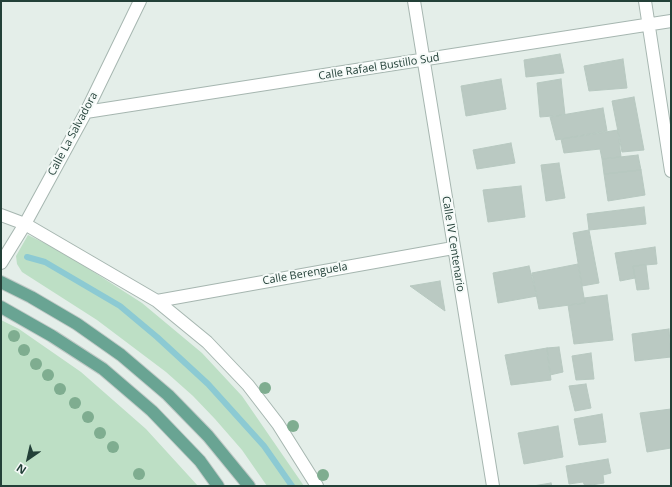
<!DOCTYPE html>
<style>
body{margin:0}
#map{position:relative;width:672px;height:487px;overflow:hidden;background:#e4eee9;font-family:"Open Sans",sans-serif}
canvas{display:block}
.frame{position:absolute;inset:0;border:2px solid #234038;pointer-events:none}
.north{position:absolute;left:8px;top:439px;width:40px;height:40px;-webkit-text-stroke:3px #f5faf8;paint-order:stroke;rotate:214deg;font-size:11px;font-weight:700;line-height:16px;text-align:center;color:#234038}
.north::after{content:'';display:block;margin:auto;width:14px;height:18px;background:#234038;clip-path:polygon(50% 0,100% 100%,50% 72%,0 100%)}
</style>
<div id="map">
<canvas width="672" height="487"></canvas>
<div class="frame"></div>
<div class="north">N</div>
</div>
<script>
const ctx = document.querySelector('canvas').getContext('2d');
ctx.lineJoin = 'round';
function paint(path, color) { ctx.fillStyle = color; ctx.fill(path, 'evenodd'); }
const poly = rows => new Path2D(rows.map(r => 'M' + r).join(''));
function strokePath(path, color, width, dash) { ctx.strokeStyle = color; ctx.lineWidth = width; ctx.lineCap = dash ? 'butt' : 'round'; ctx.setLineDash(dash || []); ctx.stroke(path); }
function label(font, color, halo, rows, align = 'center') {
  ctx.font = font + ' "Open Sans",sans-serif'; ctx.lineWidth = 4; ctx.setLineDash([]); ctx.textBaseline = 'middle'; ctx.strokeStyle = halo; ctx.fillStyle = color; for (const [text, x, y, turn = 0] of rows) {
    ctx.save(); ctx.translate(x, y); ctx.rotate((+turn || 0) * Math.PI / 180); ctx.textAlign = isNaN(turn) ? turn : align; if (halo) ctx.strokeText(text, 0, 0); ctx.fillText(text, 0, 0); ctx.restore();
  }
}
const green = poly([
 [28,235,61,251,142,303,202,353,242,396,304,486,267,486,242,450,215,419,193,396,166,372,97,320,22,272,17,264,16,256],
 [1,320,19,329,81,372,146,429,198,486,1,486]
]);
const stream = poly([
 [27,257,45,262,120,306,157,337,208,384,264,446,292,486]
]);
const building = poly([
 [560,54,564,73,526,77,524,60,560,54],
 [623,59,627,88,589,91,584,66,623,59],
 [501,79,506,109,466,116,461,86,501,79],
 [561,79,565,115,540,117,537,83,561,79],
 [634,97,644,150,622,152,612,101,634,97],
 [603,108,607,131,556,140,550,117,603,108],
 [618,130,621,157,602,159,600,149,564,153,561,139,618,130],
 [511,143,515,163,477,169,473,150,511,143],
 [638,155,641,170,604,174,602,159,638,155],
 [559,163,565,198,546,201,541,165,559,163],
 [641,170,645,195,608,201,604,174,641,170],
 [521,186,525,217,488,222,483,190,521,186],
 [644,207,646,224,589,230,587,214,644,207],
 [589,230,599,283,582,286,573,233,589,230],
 [655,247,657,264,633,266,635,278,620,281,615,253,655,247],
 [578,264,585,303,539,309,532,273,578,264],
 [646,265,649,289,637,290,633,266,646,265],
 [529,266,537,296,498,303,493,273,529,266],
 [440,281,445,311,410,286,440,281],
 [607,295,613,340,574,344,568,305,585,303,584,298,607,295],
 [669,329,671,357,635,361,632,334,669,329],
 [559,347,563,372,550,375,547,348,559,347],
 [547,348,551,380,511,385,505,355,547,348],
 [591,353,594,379,576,380,572,356,591,353],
 [586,384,591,408,575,411,569,386,586,384],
 [671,409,671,448,647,452,640,413,671,409],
 [602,414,606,442,579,445,574,419,602,414],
 [558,426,563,457,524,464,518,433,558,426],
 [608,459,611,473,603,475,604,483,585,486,583,482,569,484,566,466,608,459],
 [551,483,552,486,533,486,551,483]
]);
const minor = poly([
 [414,1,493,486],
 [645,1,671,171],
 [86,112,671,21],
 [1,215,25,224,157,301,207,342,248,385,278,424,317,486],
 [1,263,25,224,86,112,140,1],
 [157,301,453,248]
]);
const major = poly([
 [1,282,31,297,77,324,121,355,168,395,208,436,249,486],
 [1,307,52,336,103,369,152,411,200,461,218,486]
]);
const trees = [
 [14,336],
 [24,350],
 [36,364],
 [48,375],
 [265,388],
 [60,389],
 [75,403],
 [88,417],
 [293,426],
 [100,433],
 [113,447],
 [139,474],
 [323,475]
];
const streetNames = [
 ["Calle Rafael Bustillo Sud",379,67,-9],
 ["Calle La Salvadora",73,134,-62],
 ["Calle IV Centenario",453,244,81],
 ["Calle Berenguela",305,274,-10]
];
paint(green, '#bddfc5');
strokePath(stream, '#8ccad3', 6);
paint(building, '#bac9c2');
strokePath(building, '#b7c8c0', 1);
strokePath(minor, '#a6b6b0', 14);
strokePath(major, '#c1cac7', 14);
strokePath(minor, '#fff', 12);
strokePath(major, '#69a493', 12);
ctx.fillStyle = '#7fad90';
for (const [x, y] of trees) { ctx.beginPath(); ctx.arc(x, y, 6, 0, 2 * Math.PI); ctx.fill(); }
label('11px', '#234038', '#f5faf8', streetNames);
</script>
